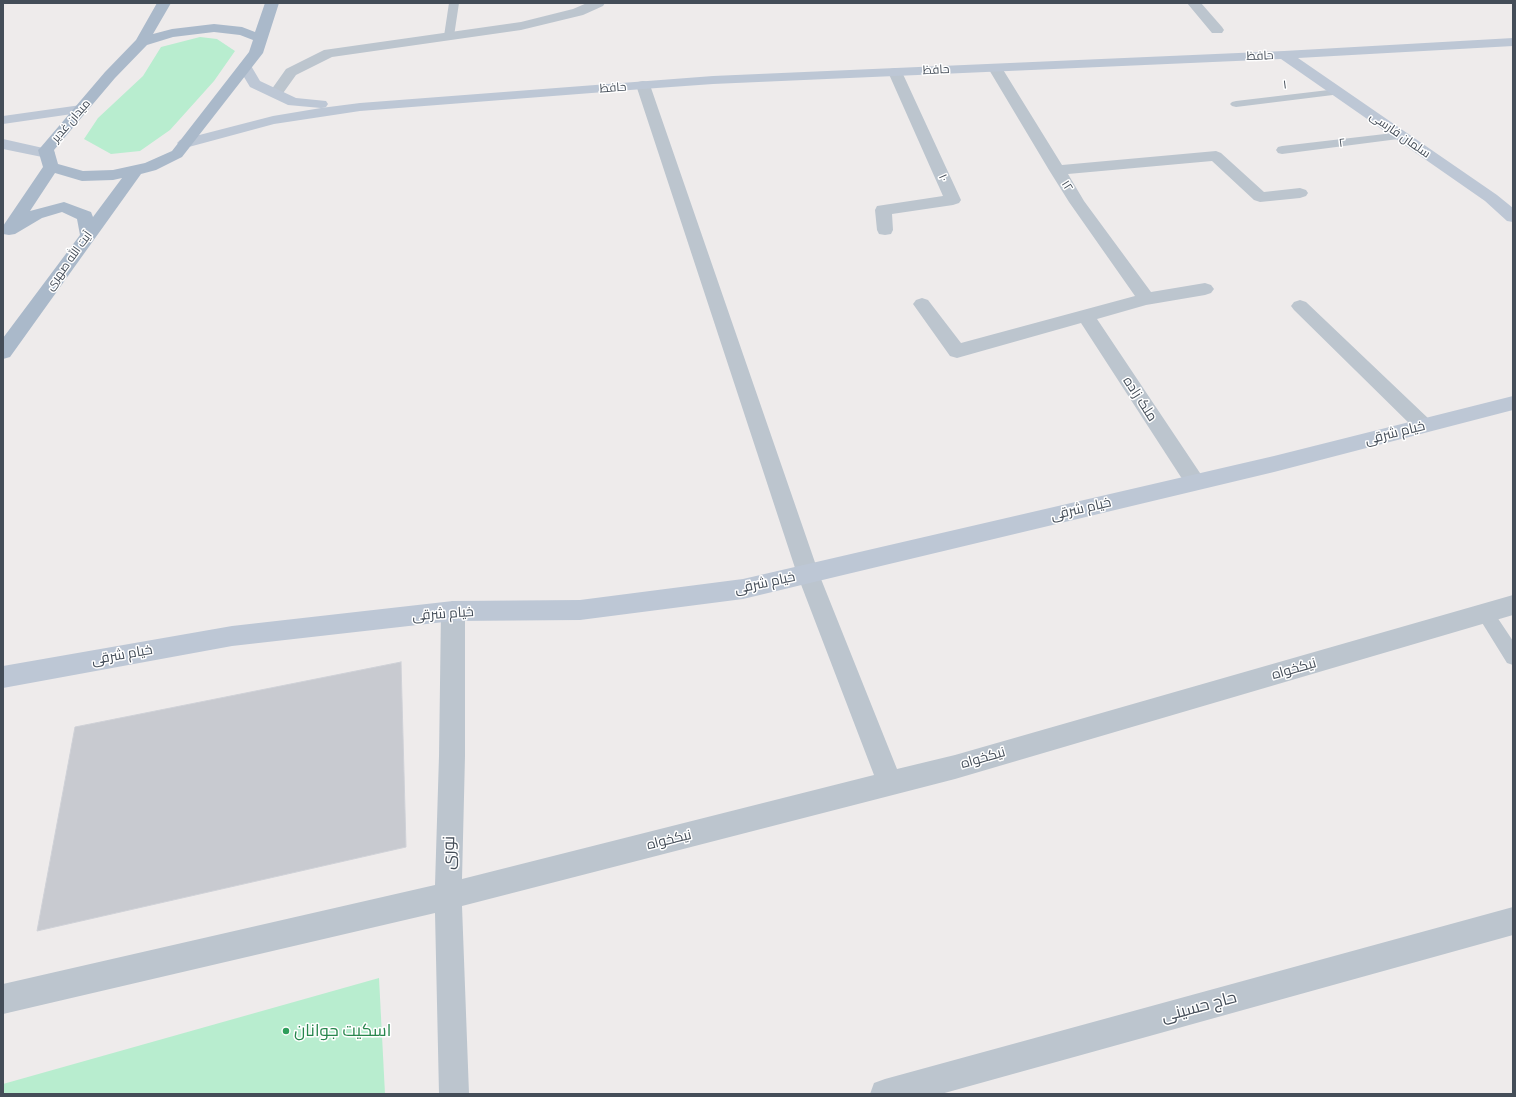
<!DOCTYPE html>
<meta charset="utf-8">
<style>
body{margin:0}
#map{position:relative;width:1516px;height:1097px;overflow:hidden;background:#eeebeb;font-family:Cabin,sans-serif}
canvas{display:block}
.frame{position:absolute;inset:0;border:4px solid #444d58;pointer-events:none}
</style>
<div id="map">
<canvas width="1516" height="1097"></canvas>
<div class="frame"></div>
</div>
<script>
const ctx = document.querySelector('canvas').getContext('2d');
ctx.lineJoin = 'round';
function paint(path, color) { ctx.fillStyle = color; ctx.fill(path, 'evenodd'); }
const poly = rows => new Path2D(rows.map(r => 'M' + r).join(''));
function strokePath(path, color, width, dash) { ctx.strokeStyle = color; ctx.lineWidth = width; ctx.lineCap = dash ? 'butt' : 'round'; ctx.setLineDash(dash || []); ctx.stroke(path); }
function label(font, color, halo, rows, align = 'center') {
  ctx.font = font + ' Cabin,Cairo,sans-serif'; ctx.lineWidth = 3; ctx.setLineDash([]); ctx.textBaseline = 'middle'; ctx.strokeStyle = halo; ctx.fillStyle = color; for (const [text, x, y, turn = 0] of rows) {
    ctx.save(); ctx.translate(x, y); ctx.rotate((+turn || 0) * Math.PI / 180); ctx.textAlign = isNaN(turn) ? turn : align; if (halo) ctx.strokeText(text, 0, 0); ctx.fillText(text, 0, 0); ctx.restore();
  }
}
const green = poly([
 [200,37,217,39,235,51,214,81,170,130,140,151,111,154,84,139,98,118,143,76,161,47],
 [379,978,385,1094,3,1094,3,1084]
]);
const building = poly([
 [401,662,406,847,37,931,75,727,401,662]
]);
const lane = poly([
 [449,3,459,3,454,36,449,39,444,36,449,3],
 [1337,89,1343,92,1341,94,1236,107,1232,106,1230,104,1232,102,1236,101,1337,89],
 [1402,132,1406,134,1408,136,1406,138,1282,154,1278,153,1276,150,1278,147,1282,146,1402,132],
 [1485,605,1491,608,1513,641,1513,665,1507,663,1476,613,1479,608,1485,605]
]);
const street = poly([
 [587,3,605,3,603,6,583,15,521,30,332,57,296,75,281,96,276,97,271,96,269,93,286,69,324,50,521,22,573,9,587,3],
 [1187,3,1201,3,1222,27,1224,30,1222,33,1212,33,1187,3],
 [995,64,1000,65,1002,68,1062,165,1216,151,1221,153,1264,192,1300,188,1306,190,1308,193,1306,196,1300,198,1260,202,1254,200,1212,161,1068,174,1084,201,1151,292,1205,283,1211,285,1214,289,1211,293,1205,295,1146,305,1097,319,1202,476,1205,482,1202,488,1195,490,1188,488,1081,323,957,358,950,356,913,304,916,300,922,298,928,300,961,343,1135,296,1069,202,1049,170,988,68,990,65,995,64],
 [895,68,900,69,902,72,961,200,959,203,953,205,892,214,893,230,891,234,885,235,879,234,877,230,875,210,877,206,943,196,888,72,890,69,895,68],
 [643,81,648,82,650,85,819,574,897,769,955,755,1513,595,1513,615,955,779,462,906,469,1094,439,1094,435,913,3,1014,3,984,435,885,439,756,441,611,445,604,453,601,461,604,465,611,465,756,462,879,874,775,797,574,636,85,638,82,643,81],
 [1300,300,1306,302,1430,420,1433,425,1430,430,1423,432,1416,430,1294,310,1291,306,1294,302,1300,300],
 [1513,907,1513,935,941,1094,870,1094,874,1083,885,1079,1513,907]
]);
const secondary = poly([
 [1513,38,1513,46,1298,58,1497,195,1513,208,1513,222,1507,221,1485,201,1281,59,713,84,643,89,360,111,274,124,185,148,180,146,177,143,180,140,273,116,321,108,288,105,250,87,238,67,240,64,245,63,250,64,260,81,296,98,326,101,328,104,326,107,321,108,360,103,713,76,1284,51,1513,38],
 [81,105,86,106,88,109,86,112,3,124,3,116,81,105],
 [3,139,52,150,55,153,52,156,47,158,3,149,3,139],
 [1513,396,1513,410,1274,472,743,599,580,620,453,621,232,646,3,688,3,666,232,626,453,601,580,600,743,579,1274,456,1513,396]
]);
const primary = poly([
 [157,3,171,3,153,34,172,29,214,24,242,27,255,32,265,3,279,3,263,53,182,157,156,170,141,174,10,357,3,359,3,338,80,235,77,219,62,212,42,218,15,234,9,235,3,234,3,226,43,167,38,150,41,147,105,72,136,40,157,3],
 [214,32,240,35,253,40,249,52,172,151,145,163,113,170,83,171,58,164,54,150,115,78,147,45,173,37,214,32],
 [55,173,82,181,113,180,122,178,93,217,91,212,64,202,30,211,55,173]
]);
const markers = [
 [286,1031,4,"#2e9e5b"]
];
const farStreetnames = [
 ["حافظ",1260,56,-2],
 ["حافظ",936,70,-3],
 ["۱",1285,85,-7],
 ["حافظ",613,88,-4],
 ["میدان غدیر",71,121,-49],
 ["سلمان فارسی",1400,135,35],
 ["۲",1342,143,-7],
 ["۱۰",943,178,66],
 ["۱۲",1067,186,58],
 ["آیت الله صهری",69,261,-54]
];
const streetNames = [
 ["ملک زاده",1140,399,57],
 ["خیام شرقی",1395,433,-14],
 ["خیام شرقی",1081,509,-13],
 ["خیام شرقی",765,583,-12],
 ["خیام شرقی",443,614,-4],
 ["خیام شرقی",122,655,-10],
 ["نیکخواه",1294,669,-16],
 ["نیکخواه",983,758,-16],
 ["نیکخواه",669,840,-14]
];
const nearStreetnames = [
 ["نوری",449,853,-89],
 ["حاج حسینی",1199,1007,-15]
];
const nearLeisurenames = [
 ["اسکیت جوانان",294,1031]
];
paint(green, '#b8edcf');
paint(building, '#c8cad0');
strokePath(building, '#cfd1d7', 1);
paint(lane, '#bcc5ce');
paint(street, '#bcc5ce');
paint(secondary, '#bdc7d5');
paint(primary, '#aab9ca');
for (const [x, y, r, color] of markers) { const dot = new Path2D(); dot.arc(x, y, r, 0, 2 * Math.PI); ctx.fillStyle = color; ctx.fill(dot); strokePath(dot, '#fff', 1.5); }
label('12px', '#444d58', '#fff', farStreetnames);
label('14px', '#444d58', '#fff', streetNames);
label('17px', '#444d58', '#fff', nearStreetnames);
label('17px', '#27864d', '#fff', nearLeisurenames, 'left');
</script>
